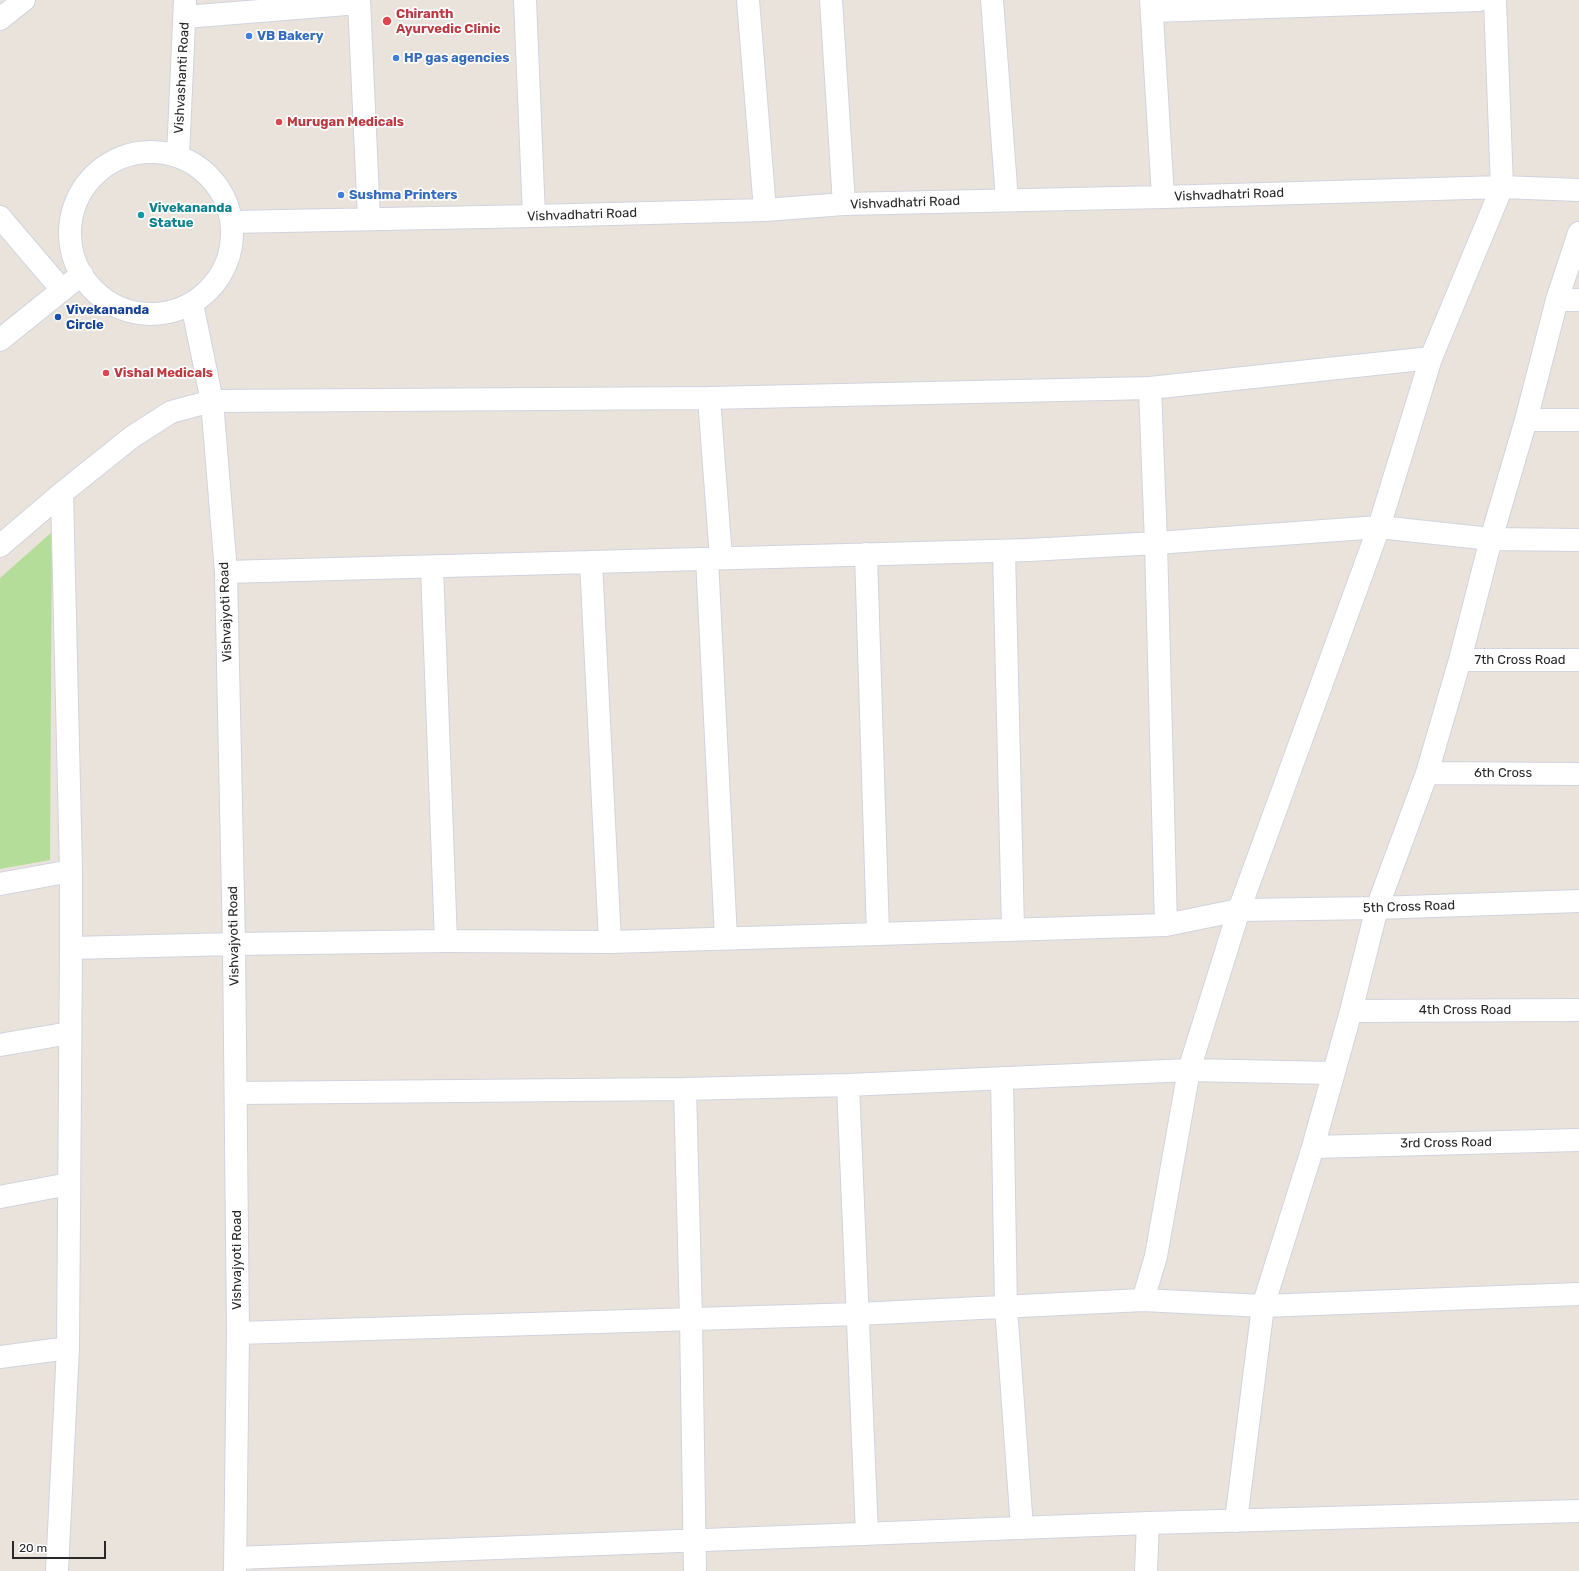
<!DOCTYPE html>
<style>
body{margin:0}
#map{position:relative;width:1579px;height:1571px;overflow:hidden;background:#eae3db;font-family:Rubik,sans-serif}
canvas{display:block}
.scale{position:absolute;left:12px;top:1541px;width:94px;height:18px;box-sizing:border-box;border:2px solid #282828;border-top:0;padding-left:5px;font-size:12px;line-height:14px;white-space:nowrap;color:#282828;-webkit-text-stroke:3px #fff;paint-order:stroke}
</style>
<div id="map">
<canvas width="1579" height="1571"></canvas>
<div class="scale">20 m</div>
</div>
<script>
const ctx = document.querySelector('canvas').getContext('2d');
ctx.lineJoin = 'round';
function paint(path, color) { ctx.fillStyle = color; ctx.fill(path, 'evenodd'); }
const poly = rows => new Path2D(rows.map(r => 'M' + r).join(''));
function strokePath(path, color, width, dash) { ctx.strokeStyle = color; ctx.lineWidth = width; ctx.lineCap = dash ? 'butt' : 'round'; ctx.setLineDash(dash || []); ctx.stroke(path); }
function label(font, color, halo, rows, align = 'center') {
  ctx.font = font + ' Rubik,sans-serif'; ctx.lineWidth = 3.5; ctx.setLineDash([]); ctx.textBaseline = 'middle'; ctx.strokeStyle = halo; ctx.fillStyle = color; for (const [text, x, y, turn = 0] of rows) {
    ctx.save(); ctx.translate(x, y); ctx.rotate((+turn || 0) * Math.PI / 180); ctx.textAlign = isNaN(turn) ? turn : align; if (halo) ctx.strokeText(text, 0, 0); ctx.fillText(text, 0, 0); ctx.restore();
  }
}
const green = poly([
 [52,532,50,860,0,869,0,578]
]);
const street = poly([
 [359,0,369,219],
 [525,0,534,216],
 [748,0,765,210],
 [831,0,844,204],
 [992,0,1007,200],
 [1151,0,1163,197],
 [1152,11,1479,0],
 [185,17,359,3],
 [0,19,24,0],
 [0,217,62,290],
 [232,222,534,216,765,210,844,204,1163,197,1502,187,1579,190],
 [1557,300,1579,300],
 [192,304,212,401,226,572,234,944,238,1333,235,1571],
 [1150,388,1156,543,1166,925],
 [709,398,721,558],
 [1526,420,1579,420],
 [0,546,62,493,132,437,171,412,212,401,709,398,1150,388,1431,358],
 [1004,551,1013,929],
 [866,554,878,934],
 [707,559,726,938],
 [591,562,610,942],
 [432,567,446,941],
 [226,572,1029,550,1156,543,1379,527,1491,539,1579,540],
 [1460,660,1579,660],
 [1427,773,1579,774],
 [0,884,71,871],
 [71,948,234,944,446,941,610,942,878,934,1166,925,1239,910,1377,908,1579,901],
 [1351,1011,1579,1010],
 [0,1045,70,1033],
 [1002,1078,1006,1307,1022,1528],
 [848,1085,867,1534],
 [685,1089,691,1319,695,1571],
 [236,1093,685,1089,848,1085,1189,1070,1332,1073],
 [1313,1147,1579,1140],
 [0,1197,69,1184],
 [1143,1300,1156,1256,1189,1070,1239,910,1379,527,1431,358,1502,187,1495,0],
 [238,1333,858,1314,1143,1300,1263,1306,1579,1294],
 [0,1357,68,1348],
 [1236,1521,1263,1306,1313,1147,1351,1011,1377,908,1427,773,1460,660,1491,539,1526,420,1557,300,1579,233],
 [236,1558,1148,1523,1579,1511],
 [57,1571,68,1348,71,948,71,871,62,493],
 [1146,1571,1148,1523]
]);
const secondary = poly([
 '70 233a81 81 0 1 1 162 0a81 81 0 1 1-162 0Z',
 [178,156,185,0],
 [0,340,82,274]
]);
const markers = [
 [387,21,5,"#e0444e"],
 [249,36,4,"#3f7fe0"],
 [396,58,4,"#3f7fe0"],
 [279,122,4,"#e0444e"],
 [341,195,4,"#3f7fe0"],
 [141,215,4,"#0f9aa8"],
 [58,317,4,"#1a4fb4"],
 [106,373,4,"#e0444e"]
];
const healthNames = [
 ["Chiranth",396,14],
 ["Ayurvedic Clinic",396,29],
 ["Murugan Medicals",287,122],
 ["Vishal Medicals",114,373]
];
const shopNames = [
 ["VB Bakery",257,36],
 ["HP gas agencies",404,58],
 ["Sushma Printers",349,195]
];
const streetNames = [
 ["Vishvashanti Road",182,78,-87],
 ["Vishvadhatri Road",1229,195,-2],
 ["Vishvadhatri Road",905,203,-2],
 ["Vishvadhatri Road",582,215,-2],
 ["Vishvajyoti Road",226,612,-92],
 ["7th Cross Road",1520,660],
 ["6th Cross",1503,773],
 ["5th Cross Road",1409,907,-2],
 ["Vishvajyoti Road",234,936,-91],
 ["4th Cross Road",1465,1010],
 ["3rd Cross Road",1446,1143,-1],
 ["Vishvajyoti Road",237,1260,-90]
];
const cultureNames = [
 ["Vivekananda",149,208],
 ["Statue",149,223]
];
const transitNames = [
 ["Vivekananda",66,310],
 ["Circle",66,325]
];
paint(green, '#b4dd9a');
strokePath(street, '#d0d4e0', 24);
strokePath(secondary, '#d0d4e0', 24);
strokePath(street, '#fff', 22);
strokePath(secondary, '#fff', 22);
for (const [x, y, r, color] of markers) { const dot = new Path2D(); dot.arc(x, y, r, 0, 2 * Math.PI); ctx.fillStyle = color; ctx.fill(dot); strokePath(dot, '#fff', 1.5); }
label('bold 13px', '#be3a42', '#fff', healthNames, 'left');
label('bold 13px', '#366cbe', '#fff', shopNames, 'left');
label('13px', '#282828', '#fff', streetNames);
label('bold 13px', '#0d838f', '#fff', cultureNames, 'left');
label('bold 13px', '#164399', '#fff', transitNames, 'left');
</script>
